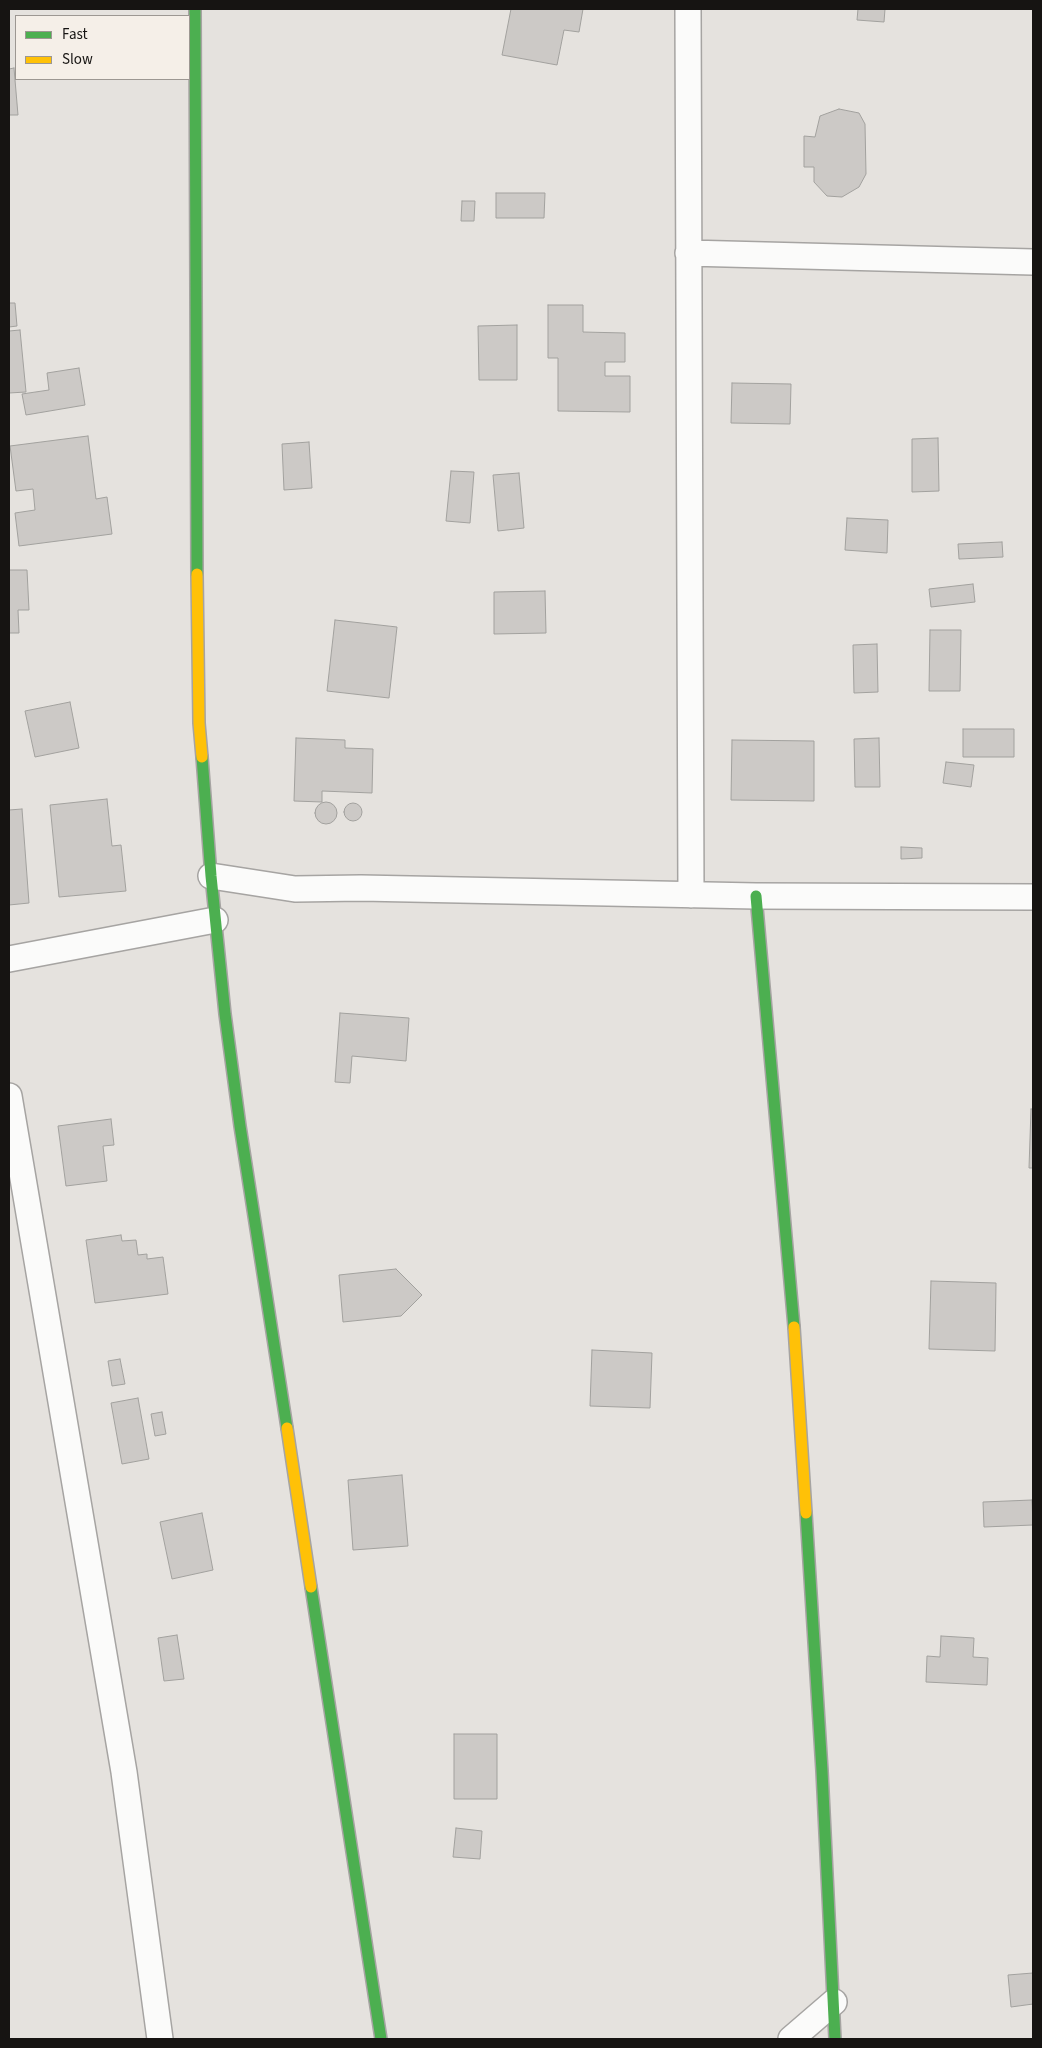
<!DOCTYPE html>
<style>
body{margin:0}
#map{position:relative;width:1042px;height:2048px;overflow:hidden;background:#e5e2de;font-family:"Source Sans 3",sans-serif}
canvas{display:block}
.frame{position:absolute;inset:0;border:10px solid #161412;pointer-events:none}
.legend{position:absolute;left:15px;top:15px;width:175px;height:65px;box-sizing:border-box;background:#f5efe8;border:1px solid #9c9792;margin:0;padding:6px 9px;list-style:none;font-size:15px;color:#161412}
.legend li{display:flex;align-items:center;gap:10px;height:25px}
.legend b{width:25px;border:1px solid #9c9792}
</style>
<div id="map">
<canvas width="1042" height="2048"></canvas>
<div class="frame"></div>
<ul class="legend">
<li><b style="height:6px;background:#4caf50"></b>Fast</li>
<li><b style="height:6px;background:#ffc107"></b>Slow</li>
</ul>
</div>
<script>
const ctx = document.querySelector('canvas').getContext('2d');
ctx.lineJoin = 'round';
function paint(path, color) { ctx.fillStyle = color; ctx.fill(path, 'evenodd'); }
const poly = rows => new Path2D(rows.map(r => 'M' + r).join(''));
function strokePath(path, color, width, dash) { ctx.strokeStyle = color; ctx.lineWidth = width; ctx.lineCap = dash ? 'butt' : 'round'; ctx.setLineDash(dash || []); ctx.stroke(path); }
const building = poly([
 [511,9,583,9,579,32,564,30,557,65,502,55,511,9],
 [858,9,885,9,884,22,857,20,858,9],
 [14,68,18,115,9,115,9,69,14,68],
 [839,109,859,113,865,124,866,174,859,187,842,197,827,196,814,182,814,167,804,167,804,136,815,137,820,116,839,109],
 [496,193,545,193,544,218,496,218,496,193],
 [462,201,475,201,474,221,461,221,462,201],
 [9,303,15,303,17,326,9,327,9,303],
 [548,305,583,305,583,332,625,333,625,362,605,362,605,376,630,376,630,412,558,411,558,358,548,358,548,305],
 [517,325,517,380,479,380,478,326,517,325],
 [20,330,26,392,9,393,9,331,20,330],
 [79,368,85,405,26,415,22,394,49,390,47,373,79,368],
 [732,383,791,384,790,424,731,423,732,383],
 [88,436,96,499,107,497,112,534,19,546,15,513,35,510,33,489,16,491,10,446,88,436],
 [938,438,939,491,912,492,912,439,938,438],
 [309,442,312,488,284,490,282,444,309,442],
 [451,471,474,472,470,523,446,521,451,471],
 [519,473,524,528,498,531,493,475,519,473],
 [847,518,888,520,887,553,845,550,847,518],
 [1002,542,1003,557,959,559,958,544,1002,542],
 [9,570,27,570,29,610,18,610,19,633,9,633,9,570],
 [973,584,975,602,931,607,929,589,973,584],
 [545,591,546,633,494,634,494,592,545,591],
 [335,620,397,627,389,698,327,691,335,620],
 [930,630,961,630,960,691,929,691,930,630],
 [877,644,878,692,854,693,853,645,877,644],
 [70,702,79,748,35,757,25,711,70,702],
 [963,729,1014,729,1014,757,963,757,963,729],
 [296,738,345,740,345,748,373,749,372,793,322,791,322,802,294,801,296,738],
 [879,738,880,787,855,787,854,739,879,738],
 [732,740,814,741,814,801,731,800,732,740],
 [946,762,974,765,971,787,943,783,946,762],
 [107,799,112,846,121,845,126,891,59,897,50,805,107,799],
 '315 813a11 11 0 1 1 22 0a11 11 0 1 1-22 0Z',
 '344 812a9 9 0 1 1 18 0a9 9 0 1 1-18 0Z',
 [22,809,29,903,9,905,9,810,22,809],
 [901,847,922,848,922,858,901,859,901,847],
 [340,1013,409,1018,406,1061,352,1056,350,1083,335,1082,340,1013],
 [1031,1109,1033,1109,1033,1168,1029,1168,1031,1109],
 [111,1119,114,1145,103,1146,107,1181,66,1186,58,1126,111,1119],
 [121,1235,122,1241,136,1240,138,1255,147,1254,147,1259,163,1257,168,1294,95,1303,86,1240,121,1235],
 [396,1269,422,1295,401,1316,343,1322,339,1275,396,1269],
 [931,1281,996,1283,995,1351,929,1349,931,1281],
 [592,1350,652,1353,650,1408,590,1406,592,1350],
 [120,1359,125,1384,112,1386,108,1361,120,1359],
 [138,1398,149,1459,122,1464,111,1403,138,1398],
 [162,1412,166,1434,155,1436,151,1414,162,1412],
 [402,1475,408,1546,353,1550,348,1480,402,1475],
 [1032,1500,1033,1525,984,1527,983,1502,1032,1500],
 [202,1513,213,1570,172,1579,160,1522,202,1513],
 [177,1635,184,1679,164,1681,158,1638,177,1635],
 [941,1636,974,1638,973,1657,988,1658,987,1685,926,1682,927,1656,940,1657,941,1636],
 [454,1734,497,1734,497,1799,454,1799,454,1734],
 [456,1828,482,1831,480,1859,453,1857,456,1828],
 [1033,1973,1033,2004,1011,2007,1008,1975,1033,1973]
]);
const street = poly([
 [688,9,691,895],
 [688,253,1033,262],
 [211,876,295,889,361,888,756,896,1033,897],
 [9,959,215,920],
 [9,1096,124,1772,160,2039],
 [791,2039,834,2002]
]);
const fast = poly([
 [195,9,197,574],
 [202,757,211,876,225,1014,240,1126,287,1428],
 [756,896,794,1327],
 [806,1513,822,1771,835,2039],
 [311,1587,381,2039]
]);
const slow = poly([
 [197,574,199,723,202,757],
 [794,1327,806,1513],
 [287,1428,311,1587]
]);
paint(building, '#ccc9c6');
strokePath(building, '#a2a19e', 1);
strokePath(street, '#a6a4a2', 28);
strokePath(fast, '#a6a4a2', 14);
strokePath(slow, '#a6a4a2', 14);
strokePath(street, '#fbfbfa', 25);
strokePath(fast, '#4caf50', 11);
strokePath(slow, '#ffc107', 11);
</script>
